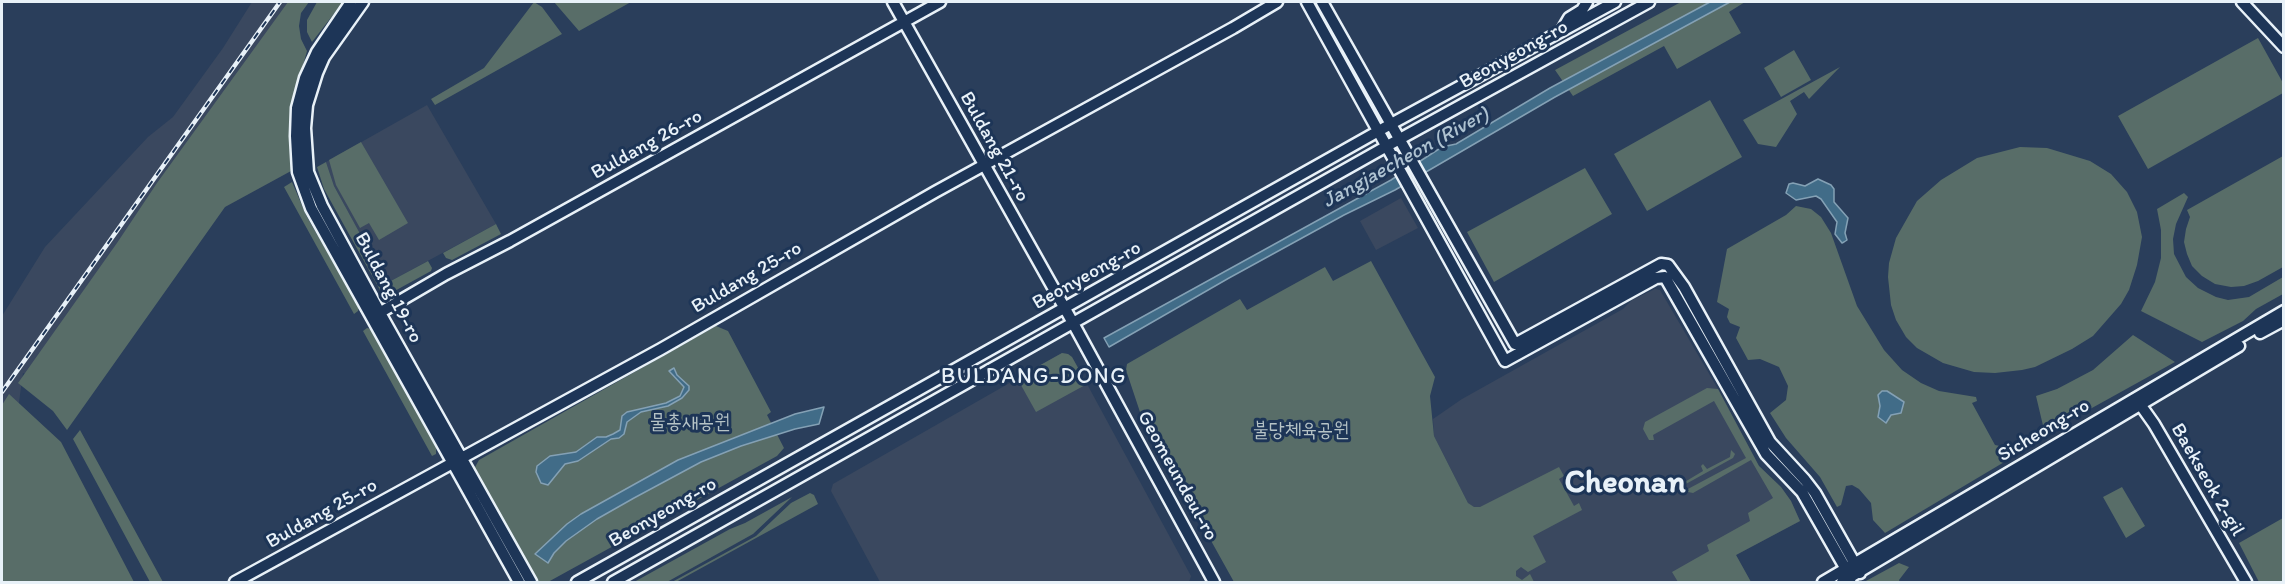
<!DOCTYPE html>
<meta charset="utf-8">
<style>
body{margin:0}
#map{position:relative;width:2285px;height:584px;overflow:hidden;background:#2a3e5b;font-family:Itim,sans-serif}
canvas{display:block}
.frame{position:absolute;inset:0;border:3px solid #e8f1f8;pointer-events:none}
</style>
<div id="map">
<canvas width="2285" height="584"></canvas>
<div class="frame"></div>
</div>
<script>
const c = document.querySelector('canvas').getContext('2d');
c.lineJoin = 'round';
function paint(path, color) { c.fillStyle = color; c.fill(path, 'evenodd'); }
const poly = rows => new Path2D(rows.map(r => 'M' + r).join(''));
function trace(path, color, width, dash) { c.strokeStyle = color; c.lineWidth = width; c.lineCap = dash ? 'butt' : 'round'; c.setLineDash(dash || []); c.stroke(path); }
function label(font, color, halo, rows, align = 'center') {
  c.font = font + ' Itim,"Poor Story",sans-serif'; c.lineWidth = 6; c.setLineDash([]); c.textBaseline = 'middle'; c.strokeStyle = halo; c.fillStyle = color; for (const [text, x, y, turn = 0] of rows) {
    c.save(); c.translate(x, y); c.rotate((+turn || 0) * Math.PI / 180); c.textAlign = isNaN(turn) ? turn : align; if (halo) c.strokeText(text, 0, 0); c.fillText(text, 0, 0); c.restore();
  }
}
const built = poly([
 [252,2,292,2,46,382,23,373,2,526,2,316,45,247,148,137,173,117,223,48],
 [427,105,496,224,387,283,334,186,326,162],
 [1401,198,1418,228,1376,250,1360,221],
 [1655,289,1660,290,1718,389,1759,466,1781,487,1791,501,1800,521,1736,555,1751,582,1499,582,1468,503,1434,436,1433,419,1462,399,1623,309,1632,300],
 [1062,353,1068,354,1072,357,1087,384,1191,576,1189,582,880,582,831,491,833,484]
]);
const green = poly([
 [288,2,309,2,301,13,299,26,301,39,307,51,292,105,290,135,291,171,225,207,67,430,53,411,18,383,117,243,157,183],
 [317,2,343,2,312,42,307,32,307,20],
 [534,2,542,7,562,34,435,105,431,99,484,68],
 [554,2,631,2,579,31],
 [1681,2,1745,2,1729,12,1741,33,1677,69,1664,46,1573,96,1555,70],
 [2258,38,2283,83,2283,93,2148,169,2118,116],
 [1794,50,1811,80,1781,97,1764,68],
 [1840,67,1809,99,1804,92,1790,101,1797,114,1776,147,1758,144,1743,120],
 [1710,100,1742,157,1647,211,1614,154],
 [361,142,408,223,379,240,369,223,360,228,336,185,329,160],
 [2020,147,2047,148,2090,161,2111,174,2127,192,2137,212,2142,237,2137,265,2129,290,2121,304,2093,336,2072,349,2035,367,2022,370,1995,373,1974,372,1943,363,1917,348,1906,337,1896,320,1891,305,1888,277,1889,263,1896,238,1917,201,1941,180,1977,158],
 [2283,156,2283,267,2258,281,2244,286,2231,287,2215,284,2202,276,2192,266,2187,254,2184,242,2186,229,2190,217,2187,210],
 [326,162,334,186,387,283,428,261,432,268,431,271,391,293,381,292,324,189,317,167],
 [1585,168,1612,214,1494,282,1467,232],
 [292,182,307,217,359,307,358,311,354,314,284,187],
 [2184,193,2188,197,2176,224,2173,239,2174,254,2186,277,2198,288,2216,297,2228,300,2249,297,2283,277,2283,294,2256,309,2243,321,2202,342,2141,311,2155,282,2161,258,2161,230,2157,209],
 [1796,206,1811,209,1821,217,1831,233,1857,306,1884,350,1902,370,1921,383,1939,391,1976,397,1977,401,1972,403,1995,445,2005,447,2009,452,2006,461,1885,533,1873,520,1871,503,1859,489,1852,485,1846,486,1841,505,1837,507,1820,477,1786,438,1770,413,1786,400,1788,386,1779,367,1760,359,1748,360,1736,338,1740,327,1730,323,1727,317,1729,309,1717,302,1727,249,1786,215],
 [496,224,501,234,452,260,446,258,443,253],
 [1371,261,1435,377,1430,396,1434,436,1468,503,1474,507,1480,507,1559,467,1564,476,1559,479,1574,506,1579,503,1582,510,1533,536,1546,562,1528,572,1521,567,1516,571,1516,576,1522,580,1530,574,1534,582,1234,582,1141,415,1126,370,1127,364,1240,299,1247,310,1325,267,1333,281],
 [716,326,728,331,771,412,767,415,784,448,777,456,548,582,538,582,474,469,479,460],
 [367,328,371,329,436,444,436,454,432,456,363,331],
 [2133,335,2175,362,2045,434,2036,396,2057,389,2093,370],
 [1062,353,1068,354,1072,357,1087,384,1036,412,1017,378],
 [1707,388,1718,389,1759,466,1781,487,1791,501,1800,521,1736,555,1751,582,1678,582,1672,572,1709,551,1707,545,1750,521,1748,513,1773,498,1751,460,1693,493,1683,491,1673,483,1677,479,1680,479,1683,483,1703,471,1701,466,1703,464,1707,469,1730,457,1731,450,1735,454,1733,458,1684,485,1686,490,1746,458,1714,401,1653,435,1654,440,1649,440,1643,429,1645,422],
 [9,394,61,442,134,582,2,582,2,405],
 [80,430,163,582,150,582,73,439],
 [2122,487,2145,526,2126,538,2103,497],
 [810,493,814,495,818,504,676,582,672,582,756,536,791,503],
 [792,497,753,534,667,582,634,582,730,529,745,523],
 [2283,518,2283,582,2259,582,2239,543],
 [1899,563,1909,567,1899,580,1900,582,1864,582]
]);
const water = poly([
 [1710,2,1730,2,1555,97,1395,190,1344,215,1229,278,1109,347,1104,338,1391,180,1442,147,1456,144,1550,88,1710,2],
 [1818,179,1831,185,1834,189,1834,202,1848,218,1845,233,1847,240,1844,242,1842,243,1835,234,1837,222,1821,199,1816,196,1796,200,1786,193,1789,184,1793,183,1805,186,1818,179],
 [674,368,677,375,689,386,689,390,682,398,668,406,641,412,627,422,624,434,619,438,611,439,578,461,565,464,548,485,541,483,536,472,537,466,550,456,576,452,597,437,606,437,613,434,620,430,622,416,627,412,666,403,680,396,684,387,669,371,674,368],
 [1882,391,1887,391,1904,402,1901,413,1891,415,1886,423,1878,417,1880,406,1878,395,1882,391],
 [824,407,819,424,795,429,741,446,701,462,634,498,597,519,566,541,554,553,548,563,535,554,567,524,581,514,678,460,795,414,824,407]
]);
const secondary = poly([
 [351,2,317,52,305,78,297,108,296,136,298,172,311,208,519,582],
 [363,2,324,57,317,73,307,105,305,128,308,172,322,206,380,313,531,582],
 [893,2,1073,323,1214,582],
 [1307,2,1505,361,1656,278,1665,277,1766,454,1802,492,1851,578],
 [1322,2,1515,344,1661,264,1668,265,1684,287,1770,442,1805,480,1815,493,1860,573],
 [2242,2,2284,47],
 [1562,30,1569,18,1582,10,1587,2],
 [374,316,446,274,510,241,940,2],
 [2260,333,2284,320],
 [2137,400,2154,424,2246,582],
 [235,582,661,349,935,192,1233,28,1277,2],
 [577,582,1391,124,1615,2],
 [613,582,1387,146,1649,2],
 [1823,582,2284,311],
 [1842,582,2239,346]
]);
const rail = poly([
 [2,392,280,2]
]);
const streetNames = [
 ["Beonyeong-ro",1514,55,-29],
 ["Buldang 26-ro",647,145,-29],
 ["Buldang 21-ro",994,147,61],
 ["Beonyeong-ro",1087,276,-29],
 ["Buldang 25-ro",747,278,-30],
 ["Buldang 19-ro",388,288,62],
 ["Sicheong-ro",2044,431,-31],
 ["Geomeundeul-ro",1177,476,61],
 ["Baekseok 2-gil",2207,480,60],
 ["Beonyeong-ro",663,513,-30],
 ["Buldang 25-ro",322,514,-29]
];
const parkNames = [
 ["물총새공원",690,423],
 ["불당체육공원",1301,431]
];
const waterNames = [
 ["Jangjaecheon (River)",1406,158,-29]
];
const quarterNames = [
 ["BULDANG-DONG",1034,377]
];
const townNames = [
 ["Cheonan",1625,484]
];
paint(built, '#3a485f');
paint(green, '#586d68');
paint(water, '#416c88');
trace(water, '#84a1b5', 1.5);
trace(secondary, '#e8f1f8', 15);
trace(secondary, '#1d3557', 10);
trace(rail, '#e8f1f8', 4.5);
trace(rail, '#1d3557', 2, [7]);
label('20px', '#e8f1f8', '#1d3557', streetNames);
label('20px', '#b6c3c6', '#1d3557', parkNames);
label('italic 21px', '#aec2d1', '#1d3557', waterNames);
c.letterSpacing = '1.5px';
label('22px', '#e8f1f8', '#1d3557', quarterNames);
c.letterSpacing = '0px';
label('bold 32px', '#e8f1f8', '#1d3557', townNames);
</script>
